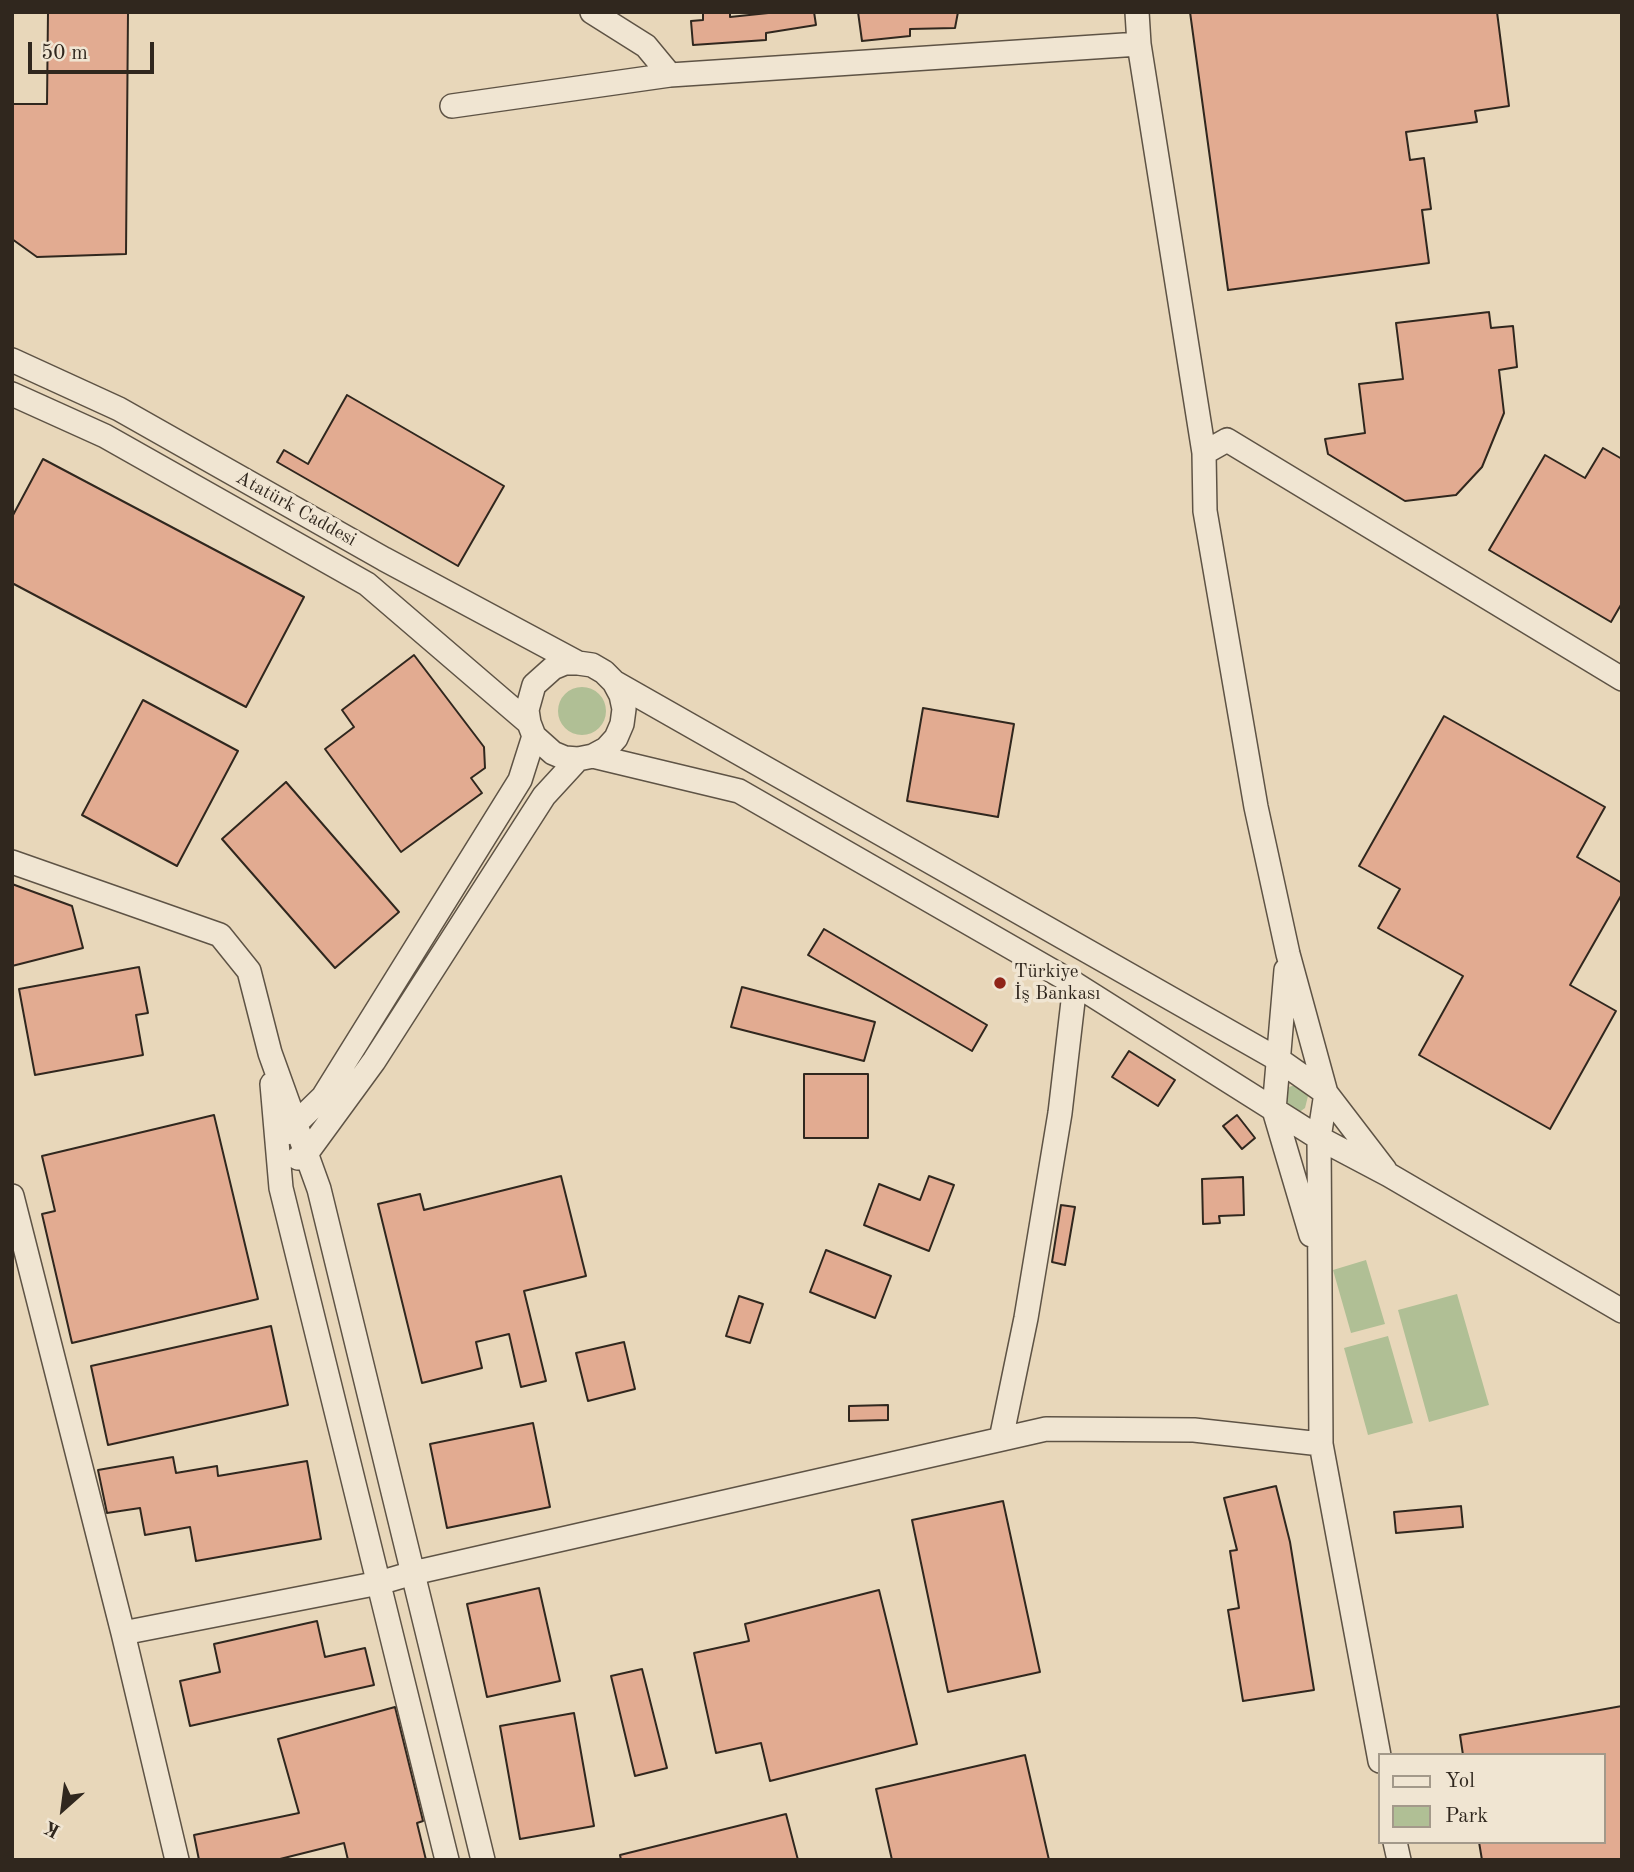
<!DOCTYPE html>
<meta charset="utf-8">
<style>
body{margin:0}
#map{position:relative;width:1634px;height:1872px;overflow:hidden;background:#e8d7ba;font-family:"Old Standard TT",serif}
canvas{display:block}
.frame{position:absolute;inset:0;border:14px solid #30271e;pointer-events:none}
.legend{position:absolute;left:1378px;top:1753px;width:228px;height:91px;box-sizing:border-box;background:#f0e5d2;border:2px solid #a3998a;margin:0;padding:9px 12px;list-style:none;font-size:21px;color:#30271e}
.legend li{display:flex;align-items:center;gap:14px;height:35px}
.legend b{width:35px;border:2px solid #a3998a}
.north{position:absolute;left:28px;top:1774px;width:70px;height:70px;-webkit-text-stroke:5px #f0e5d2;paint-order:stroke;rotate:208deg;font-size:19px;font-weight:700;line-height:28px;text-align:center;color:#30271e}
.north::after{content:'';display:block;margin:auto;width:24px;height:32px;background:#30271e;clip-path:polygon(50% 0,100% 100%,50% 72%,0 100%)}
.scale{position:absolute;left:28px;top:42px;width:126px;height:32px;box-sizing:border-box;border:4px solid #30271e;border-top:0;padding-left:9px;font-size:21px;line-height:24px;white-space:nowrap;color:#30271e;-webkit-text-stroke:5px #f0e5d2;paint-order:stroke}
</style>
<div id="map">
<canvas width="1634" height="1872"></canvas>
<div class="frame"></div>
<ul class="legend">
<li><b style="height:9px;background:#f0e5d2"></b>Yol</li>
<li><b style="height:19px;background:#b0bf95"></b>Park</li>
</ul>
<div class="north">K</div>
<div class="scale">50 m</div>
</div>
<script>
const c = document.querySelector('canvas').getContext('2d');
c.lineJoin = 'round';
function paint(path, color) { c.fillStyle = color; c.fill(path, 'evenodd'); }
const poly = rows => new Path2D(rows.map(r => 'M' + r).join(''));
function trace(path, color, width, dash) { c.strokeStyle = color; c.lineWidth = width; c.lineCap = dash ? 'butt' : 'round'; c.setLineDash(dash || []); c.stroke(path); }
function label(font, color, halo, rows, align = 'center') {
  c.font = font + ' "Old Standard TT",serif'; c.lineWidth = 7; c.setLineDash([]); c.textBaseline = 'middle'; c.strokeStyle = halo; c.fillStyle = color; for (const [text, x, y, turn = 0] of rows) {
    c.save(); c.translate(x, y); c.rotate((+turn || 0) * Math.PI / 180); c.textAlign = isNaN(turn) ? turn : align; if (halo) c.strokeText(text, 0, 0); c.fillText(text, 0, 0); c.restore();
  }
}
const green = poly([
 '558 711a24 24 0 1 1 48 0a24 24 0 1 1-48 0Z',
 [1295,1085,1300,1086,1308,1096,1305,1108,1298,1113,1285,1109,1286,1088],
 [1366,1260,1385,1324,1351,1333,1333,1270],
 [1457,1294,1489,1405,1429,1422,1398,1310],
 [1388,1336,1413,1423,1368,1435,1344,1348]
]);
const building = poly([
 [48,12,128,12,126,254,37,257,12,239,12,104,47,104,48,12],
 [703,12,730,12,730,17,778,12,814,12,816,25,766,33,766,40,693,45,691,21,703,20,703,12],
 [858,12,958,12,955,28,910,29,910,36,862,41,858,12],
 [1190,12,1497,12,1509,106,1475,111,1477,122,1406,132,1410,160,1424,158,1431,209,1422,210,1429,263,1228,290,1190,12],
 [1489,312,1491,328,1513,326,1517,367,1499,370,1504,413,1482,467,1456,495,1405,501,1328,454,1325,439,1365,433,1359,384,1403,379,1396,323,1489,312],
 [347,395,504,486,458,566,277,462,284,450,308,464,347,395],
 [1603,448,1622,459,1622,603,1611,622,1489,550,1545,455,1585,478,1603,448],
 [43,459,304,597,246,707,12,583,12,517,43,459],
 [414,655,484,747,485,768,471,778,482,793,401,852,325,749,354,727,342,710,414,655],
 [143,700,238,751,177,866,82,815,143,700],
 [923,708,1014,724,998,817,907,801,923,708],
 [1444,716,1605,807,1577,857,1622,883,1622,894,1570,985,1616,1011,1550,1129,1419,1055,1463,976,1378,928,1400,889,1359,866,1444,716],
 [286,782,399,912,335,968,222,839,286,782],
 [12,884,72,906,83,948,12,966,12,884],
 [824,929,987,1025,972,1051,808,955,824,929],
 [139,967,148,1013,136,1015,143,1055,35,1075,19,989,139,967],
 [742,987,875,1022,864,1061,731,1027,742,987],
 [1129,1051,1175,1080,1158,1106,1112,1077,1129,1051],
 [804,1074,868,1074,868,1138,804,1138,804,1074],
 [214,1115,258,1299,72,1343,42,1214,55,1211,42,1156,214,1115],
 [1237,1115,1255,1138,1242,1149,1223,1126,1237,1115],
 [561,1176,586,1276,524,1291,546,1381,521,1387,509,1334,476,1342,482,1368,422,1383,378,1204,420,1194,424,1210,561,1176],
 [929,1176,954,1185,929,1251,864,1225,879,1184,920,1200,929,1176],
 [1243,1177,1244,1215,1219,1216,1220,1223,1203,1224,1202,1179,1243,1177],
 [1061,1205,1075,1207,1065,1265,1052,1262,1061,1205],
 [826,1250,891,1276,875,1318,810,1292,826,1250],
 [739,1296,763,1304,750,1343,726,1336,739,1296],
 [271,1326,288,1405,108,1445,91,1366,271,1326],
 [624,1342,635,1389,588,1401,576,1353,624,1342],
 [888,1405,888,1420,849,1421,849,1406,888,1405],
 [533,1423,550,1507,447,1528,430,1444,533,1423],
 [173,1457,176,1473,217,1466,218,1476,307,1461,321,1539,196,1561,190,1527,145,1535,140,1508,107,1513,98,1470,173,1457],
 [1276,1486,1290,1542,1314,1690,1243,1701,1228,1610,1239,1608,1230,1551,1237,1550,1224,1498,1276,1486],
 [1003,1501,1040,1672,948,1692,912,1520,1003,1501],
 [1461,1506,1463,1527,1396,1533,1394,1512,1461,1506],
 [539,1588,560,1681,487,1697,467,1604,539,1588],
 [879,1590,917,1744,770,1781,761,1743,716,1753,694,1653,749,1641,745,1624,879,1590],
 [317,1621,325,1657,365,1648,374,1685,190,1726,180,1681,220,1672,214,1644,317,1621],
 [642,1669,667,1768,635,1776,611,1676,642,1669],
 [1622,1706,1622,1860,1482,1860,1479,1842,1604,1842,1604,1755,1463,1755,1460,1735,1622,1706],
 [395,1707,423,1821,417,1823,426,1860,348,1860,344,1843,276,1860,199,1860,194,1835,299,1813,278,1739,395,1707],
 [574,1713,594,1826,520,1839,500,1726,574,1713],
 [1025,1755,1049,1860,892,1860,876,1789,1025,1755],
 [786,1814,798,1860,621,1860,620,1855,786,1814]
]);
const minor = poly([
 [592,12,646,46,670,75],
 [1137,12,1139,44,1204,453],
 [452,106,670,75,1139,44],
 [12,360,119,409,384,559,578,663],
 [12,394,105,436,367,584,529,723],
 [614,682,1279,1060,1326,1093,1385,1170],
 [593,756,739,791,1075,984,1319,1138,1389,1175,1622,1311],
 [12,862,220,935,249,971,270,1053,319,1189,483,1860],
 [1286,970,1274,1110,1311,1235],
 [272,1084,281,1188,447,1860],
 [286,1133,323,1097,520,780,534,736,529,723,527,710,534,685,553,668,565,663,578,663,592,665,604,672,614,682,621,695,624,709,622,724,616,738,606,749,593,756,578,759,565,758,553,753,534,736],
 [298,1158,306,1154,374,1061,544,796,578,759],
 [12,1196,123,1633,177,1860],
 [1001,1439,1026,1318,1060,1113,1075,984],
 [123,1633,379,1583,413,1573,1046,1429,1194,1430,1321,1444],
 [1380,1761,1321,1444,1319,1138,1326,1093,1288,954,1256,807,1205,511,1204,453,1227,440,1622,679],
 [1395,1842,1399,1860]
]);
const markers = [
 [1000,983,7,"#8f2418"]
];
const streetNames = [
 ["Atatürk Caddesi",296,509,29]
];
const poiNames = [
 ["Türkiye",1014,972],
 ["İş Bankası",1014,994]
];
paint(green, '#b0bf95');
paint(building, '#e2ab91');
trace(building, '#30271e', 2);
trace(minor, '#5e5345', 26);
trace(minor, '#f0e5d2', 23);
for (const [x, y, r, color] of markers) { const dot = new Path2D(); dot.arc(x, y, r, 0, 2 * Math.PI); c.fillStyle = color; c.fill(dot); trace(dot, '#f0e5d2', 2.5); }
label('19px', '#30271e', '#f0e5d2', streetNames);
label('19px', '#30271e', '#f0e5d2', poiNames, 'left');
</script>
